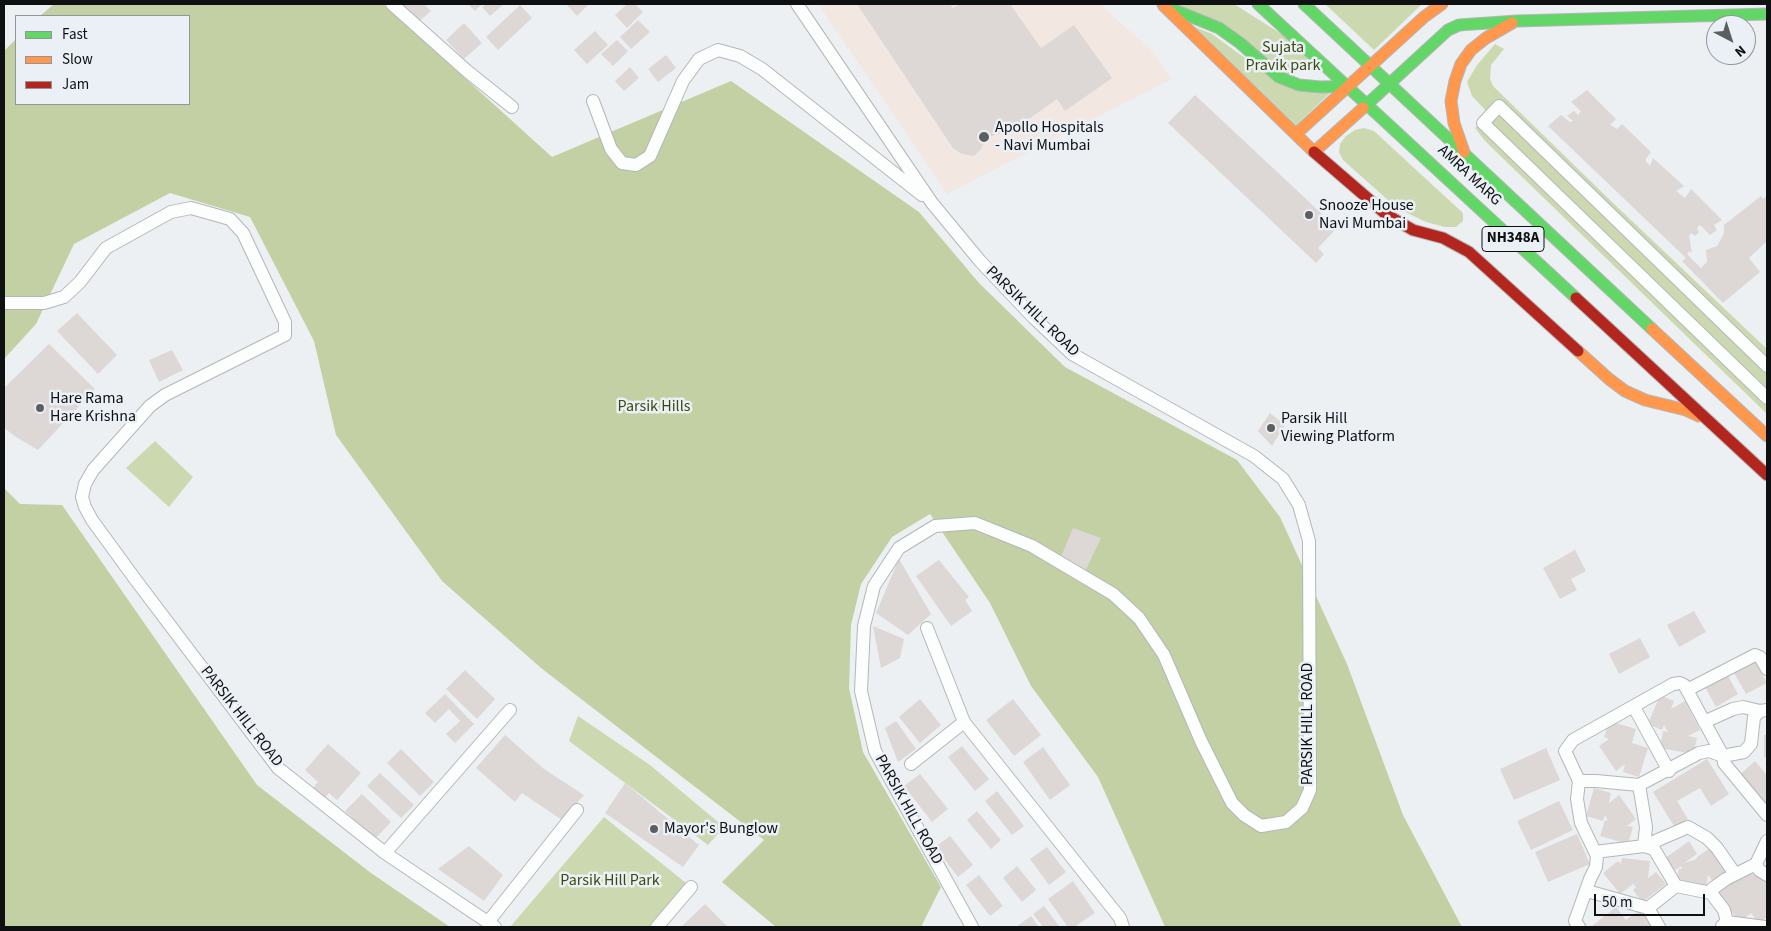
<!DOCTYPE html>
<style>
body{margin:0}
#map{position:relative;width:1771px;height:931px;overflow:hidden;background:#edf0f2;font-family:"Source Sans 3",sans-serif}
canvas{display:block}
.frame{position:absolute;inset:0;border:5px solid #0e1012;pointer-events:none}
.legend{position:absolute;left:15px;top:15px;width:175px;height:90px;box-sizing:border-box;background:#eaf0f5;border:1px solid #92969a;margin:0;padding:6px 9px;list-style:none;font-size:15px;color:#0e1012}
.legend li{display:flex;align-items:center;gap:10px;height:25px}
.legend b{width:25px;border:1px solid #92969a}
.north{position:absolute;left:1706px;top:15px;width:50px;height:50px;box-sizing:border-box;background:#eaf0f5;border:1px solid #92969a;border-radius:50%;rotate:140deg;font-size:14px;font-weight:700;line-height:20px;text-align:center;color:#0e1012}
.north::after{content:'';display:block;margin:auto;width:18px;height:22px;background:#5c5e60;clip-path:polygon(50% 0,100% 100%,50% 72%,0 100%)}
.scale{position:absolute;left:1594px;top:894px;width:111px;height:22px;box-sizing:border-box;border:2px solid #0e1012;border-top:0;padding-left:6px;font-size:15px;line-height:18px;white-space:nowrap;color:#0e1012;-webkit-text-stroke:4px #eaf0f5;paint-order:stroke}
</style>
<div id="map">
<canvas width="1771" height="931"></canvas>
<div class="frame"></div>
<ul class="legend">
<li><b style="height:6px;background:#63d668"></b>Fast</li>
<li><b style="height:6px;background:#ff974d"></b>Slow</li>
<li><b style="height:6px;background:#b3261e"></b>Jam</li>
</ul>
<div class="north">N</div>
<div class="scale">50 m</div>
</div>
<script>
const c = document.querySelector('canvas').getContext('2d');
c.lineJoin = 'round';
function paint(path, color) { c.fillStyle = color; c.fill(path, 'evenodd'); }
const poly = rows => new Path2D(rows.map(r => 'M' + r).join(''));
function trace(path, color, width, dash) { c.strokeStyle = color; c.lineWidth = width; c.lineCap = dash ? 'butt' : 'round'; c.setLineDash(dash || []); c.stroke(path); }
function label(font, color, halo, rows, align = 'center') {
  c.font = font + ' "Source Sans 3",sans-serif'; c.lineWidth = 5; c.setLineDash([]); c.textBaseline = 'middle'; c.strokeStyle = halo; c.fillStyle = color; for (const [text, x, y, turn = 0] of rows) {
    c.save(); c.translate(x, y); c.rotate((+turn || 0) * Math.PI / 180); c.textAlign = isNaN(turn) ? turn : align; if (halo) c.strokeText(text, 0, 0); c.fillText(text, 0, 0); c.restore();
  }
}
const medical = poly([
 [818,4,1100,4,1151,50,1172,79,947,194]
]);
const green = poly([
 [1174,4,1234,4,1313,54,1299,67,1291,82],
 [1325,4,1408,4,1421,5,1374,50],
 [1195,27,1212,34,1245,58,1331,92,1296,125],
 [1495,44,1504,49,1491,65,1490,79,1493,86,1613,203,1767,349,1767,414,1485,141,1475,128,1490,115,1472,96,1467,82,1477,65],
 [1364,128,1374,131,1463,213,1463,221,1456,227,1445,227,1426,222,1403,211,1389,201,1343,160,1339,152,1340,144,1346,136,1355,130],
 [155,441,193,477,169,507,126,468],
 [578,716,650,765,724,827,708,845,569,741],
 [604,817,691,887,657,927,510,927]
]);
const forest = poly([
 [54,4,383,4,552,157,731,81,919,212,979,283,1065,367,1237,460,1280,517,1347,664,1403,815,1462,927,1165,927,1098,777,1031,686,990,603,930,514,892,537,861,584,851,625,849,688,863,752,941,887,921,927,776,927,722,882,764,840,541,668,442,581,336,435,314,341,250,217,170,193,74,244,36,324,4,359,4,51,16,39,16,104,189,104,189,16,40,16],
 [4,488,20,504,62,505,257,785,371,873,450,927,4,927]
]);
const building = poly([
 [398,4,424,4,431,11,416,24],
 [468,4,482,4,475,11],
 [486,4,504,4,490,16,482,7],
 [566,4,589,4,577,16],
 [627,4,635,4,643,12,627,28,615,15],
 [857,4,950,4,953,8,960,4,1010,4,1041,48,1074,25,1112,78,1065,111,1057,99,1015,129,986,138,981,149,974,156,962,154,953,148],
 [520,5,532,18,498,50,486,37],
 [638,20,650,32,631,49,620,37],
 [464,23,482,43,464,59,446,40],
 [595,31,608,45,587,64,574,50],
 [617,40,628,51,613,66,601,54],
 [666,55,676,68,658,82,648,69],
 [630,67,639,78,624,91,615,81],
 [1587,90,1616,119,1610,125,1617,129,1622,124,1651,152,1645,160,1650,166,1653,158,1684,186,1676,191,1685,198,1691,189,1722,220,1714,225,1717,230,1710,235,1700,225,1697,228,1699,232,1695,236,1691,233,1689,236,1692,253,1690,251,1687,254,1701,268,1707,262,1706,250,1717,246,1720,241,1724,233,1724,225,1761,196,1763,199,1767,196,1767,241,1749,258,1760,272,1723,303,1682,261,1686,258,1548,126,1561,115,1570,122,1573,121,1567,116,1574,111,1578,115,1581,111,1571,102],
 [1195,95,1337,228,1318,248,1324,254,1316,263,1168,123],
 [77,313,117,355,98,374,57,331],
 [49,344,95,389,38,450,16,437,4,428,4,388],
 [172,350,183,370,159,382,149,360],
 [1270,413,1285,425,1272,446,1258,431],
 [1073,528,1101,538,1083,576,1059,562],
 [1575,550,1586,571,1571,579,1577,590,1560,599,1543,568],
 [899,559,931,614,908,635,876,613],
 [939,560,969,597,965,600,972,611,951,626,916,576],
 [1694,611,1706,632,1679,647,1667,625],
 [873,626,904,639,900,658,881,668],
 [1640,638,1650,657,1619,674,1609,654],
 [1754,659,1767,683,1746,694,1733,671],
 [465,670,495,699,477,719,446,689],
 [1726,672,1738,694,1716,707,1704,685],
 [445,694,474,724,455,743,446,734,460,721,449,709,435,723,425,713],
 [1660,695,1674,701,1671,709,1685,701,1700,730,1688,736,1697,738,1693,754,1660,748,1663,731,1668,732,1664,725,1662,730,1648,724],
 [920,699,941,725,920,743,899,717],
 [1013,699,1041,735,1014,756,986,720],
 [896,721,916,749,898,762,885,728],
 [1609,721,1636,729,1632,743,1648,748,1639,777,1623,772,1625,764,1616,771,1599,746,1609,739,1604,737],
 [505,735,544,769,584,795,562,820,522,793,515,802,476,768],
 [1764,735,1767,735,1767,757,1764,757],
 [328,744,361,773,337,800,329,793,324,799,312,789,318,782,305,770],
 [962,746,989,779,975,791,948,757],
 [1043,747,1070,785,1050,800,1023,762],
 [1546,748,1560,780,1514,800,1500,769],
 [401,749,434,782,420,796,387,763],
 [1707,759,1729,794,1711,806,1700,788,1677,801,1688,819,1675,828,1653,792],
 [1755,761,1767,775,1767,811,1737,777],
 [380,773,414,805,401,818,367,786],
 [920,774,948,809,932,822,904,786],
 [625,783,699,845,683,867,605,813],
 [1594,788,1611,793,1609,803,1619,795,1636,819,1627,826,1633,827,1628,844,1600,836,1605,820,1608,821,1605,815,1603,821,1586,816],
 [997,791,1024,826,1012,835,985,801],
 [362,794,391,822,375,839,345,811],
 [1559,801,1573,830,1531,850,1517,821],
 [977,811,1001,840,991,849,967,820],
 [1577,834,1590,864,1548,882,1535,852],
 [950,836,973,865,958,877,935,847],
 [1689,841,1697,854,1684,863,1697,859,1696,858,1710,848,1727,872,1713,882,1708,875,1706,887,1676,881,1679,868,1682,869,1681,866,1672,872,1664,859],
 [469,846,503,875,484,901,438,869],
 [1047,847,1066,872,1049,885,1030,859],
 [1622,858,1650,861,1648,878,1656,872,1666,884,1642,902,1633,890,1636,887,1633,884,1620,894,1603,873,1618,861,1621,864],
 [1017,866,1036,890,1022,902,1003,878],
 [1743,872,1766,878,1767,880,1767,917,1759,924,1751,913,1740,922,1717,894],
 [979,875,1003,906,990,916,966,885],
 [1073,881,1095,913,1074,927,1068,927,1048,899],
 [705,904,728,927,681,927],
 [1044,906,1060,927,1043,927,1033,914],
 [1616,907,1626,920,1640,910,1652,927,1593,927,1592,926],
 [1031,916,1039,927,1016,927]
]);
const street = poly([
 [392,4,467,71,512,107],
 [797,4,932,203,980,261,1034,318,1072,354,1254,456,1283,479,1299,505,1309,541,1310,790,1302,808,1286,822,1261,826,1244,815,1232,803,1201,741,1164,655,1139,618,1113,594,1032,546,975,523,935,526,899,548,874,586,864,626,861,691,875,751,972,927],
 [593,101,611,149,622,163,636,165,650,156,683,81,699,59,718,50,740,56,762,69,922,195],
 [4,303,44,303,64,297,80,282,106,248,171,212,191,208,230,219,243,233,285,322,285,335,165,395,150,406,93,470,85,484,82,497,85,507,92,520,135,579,278,768,385,853,495,927],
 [1767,366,1499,106,1483,123,1767,398],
 [927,628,964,722],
 [1687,690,1755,655,1760,657,1767,669],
 [1634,707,1669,771],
 [1704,722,1733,709,1743,707,1760,711],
 [911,764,964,722,1120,918,1123,927],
 [1579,781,1565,751,1573,740,1673,684,1680,683,1684,685,1687,690,1723,756,1724,763,1767,815],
 [1639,785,1646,827,1644,846],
 [1767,841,1756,864,1759,870,1767,875],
 [1644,846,1688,827,1707,838,1717,848,1735,874],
 [1595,852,1644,846,1654,849,1676,886],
 [385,853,510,710],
 [1587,891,1648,908,1659,927],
 [1711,893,1712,889,1726,879,1756,864],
 [1648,908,1676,886,1711,893,1724,910,1727,922],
 [488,922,577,810],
 [1722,926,1727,922,1765,927],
 [657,927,691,887],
 [1579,927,1575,921,1590,879,1596,867,1597,856,1581,823,1577,799,1579,781,1596,781,1639,785,1699,753,1709,751,1723,756,1744,752,1751,744,1754,717,1760,711,1767,710]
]);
const fast = poly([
 [1258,4,1576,298],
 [1304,4,1652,329],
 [1172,9,1219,28,1240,43,1279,77,1299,85,1321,87,1348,86],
 [1363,108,1448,30,1459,25,1517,21,1767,14]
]);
const slow = poly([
 [1163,5,1314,152,1363,108],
 [1296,134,1424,17,1442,4],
 [1464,152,1454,123,1451,101,1455,81,1461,64,1471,50,1486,38,1512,23],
 [1652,329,1767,436],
 [1578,351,1609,379,1625,391,1645,400,1686,410,1699,416]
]);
const jam = poly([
 [1314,152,1387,215,1413,230,1443,238,1469,252,1578,351],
 [1576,298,1767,475]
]);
const markers = [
 [984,137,6,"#5c5e60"],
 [1309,215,5,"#5c5e60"],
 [40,408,5,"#5c5e60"],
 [1271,428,5,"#5c5e60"],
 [654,829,5,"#5c5e60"]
];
const shields = [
 [1513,239,62]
];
const shieldNames = [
 ["NH348A",1513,239]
];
const parkNames = [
 ["Sujata",1283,48],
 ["Pravik park",1283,66],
 ["Parsik Hills",654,407],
 ["Parsik Hill Park",610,881]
];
const poiNames = [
 ["Apollo Hospitals",995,128],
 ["- Navi Mumbai",995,146],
 ["Snooze House",1319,206],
 ["Navi Mumbai",1319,224],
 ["Hare Rama",50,399],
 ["Hare Krishna",50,417],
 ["Parsik Hill",1281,419],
 ["Viewing Platform",1281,437],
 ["Mayor's Bunglow",664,829]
];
const streetNames = [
 ["AMRA MARG",1469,176,43],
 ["PARSIK HILL ROAD",1032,312,44],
 ["PARSIK HILL ROAD",241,717,52],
 ["PARSIK HILL ROAD",1308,724,-90],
 ["PARSIK HILL ROAD",908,810,61]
];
paint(medical, '#f2e8e1');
paint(green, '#ccd9b0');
paint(forest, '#c2d0a4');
paint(building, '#ddd7d6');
trace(street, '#b4b6b8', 14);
trace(fast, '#b4b6b8', 13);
trace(slow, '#b4b6b8', 13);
trace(jam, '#b4b6b8', 13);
trace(street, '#fcfdfd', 12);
trace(fast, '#63d668', 11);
trace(slow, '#ff974d', 11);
trace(jam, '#b3261e', 11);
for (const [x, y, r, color] of markers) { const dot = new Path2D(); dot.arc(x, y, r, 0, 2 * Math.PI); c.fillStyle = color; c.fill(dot); trace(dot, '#eaf0f5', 2); }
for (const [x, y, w] of shields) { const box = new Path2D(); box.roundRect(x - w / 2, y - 12.5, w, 25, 4); c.fillStyle = '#eaf0f5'; c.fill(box); trace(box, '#0e1012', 1); }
label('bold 15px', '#0e1012', null, shieldNames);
label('16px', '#3b490c', '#eaf0f5', parkNames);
label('16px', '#0e1012', '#eaf0f5', poiNames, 'left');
label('16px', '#0e1012', '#eaf0f5', streetNames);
</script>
